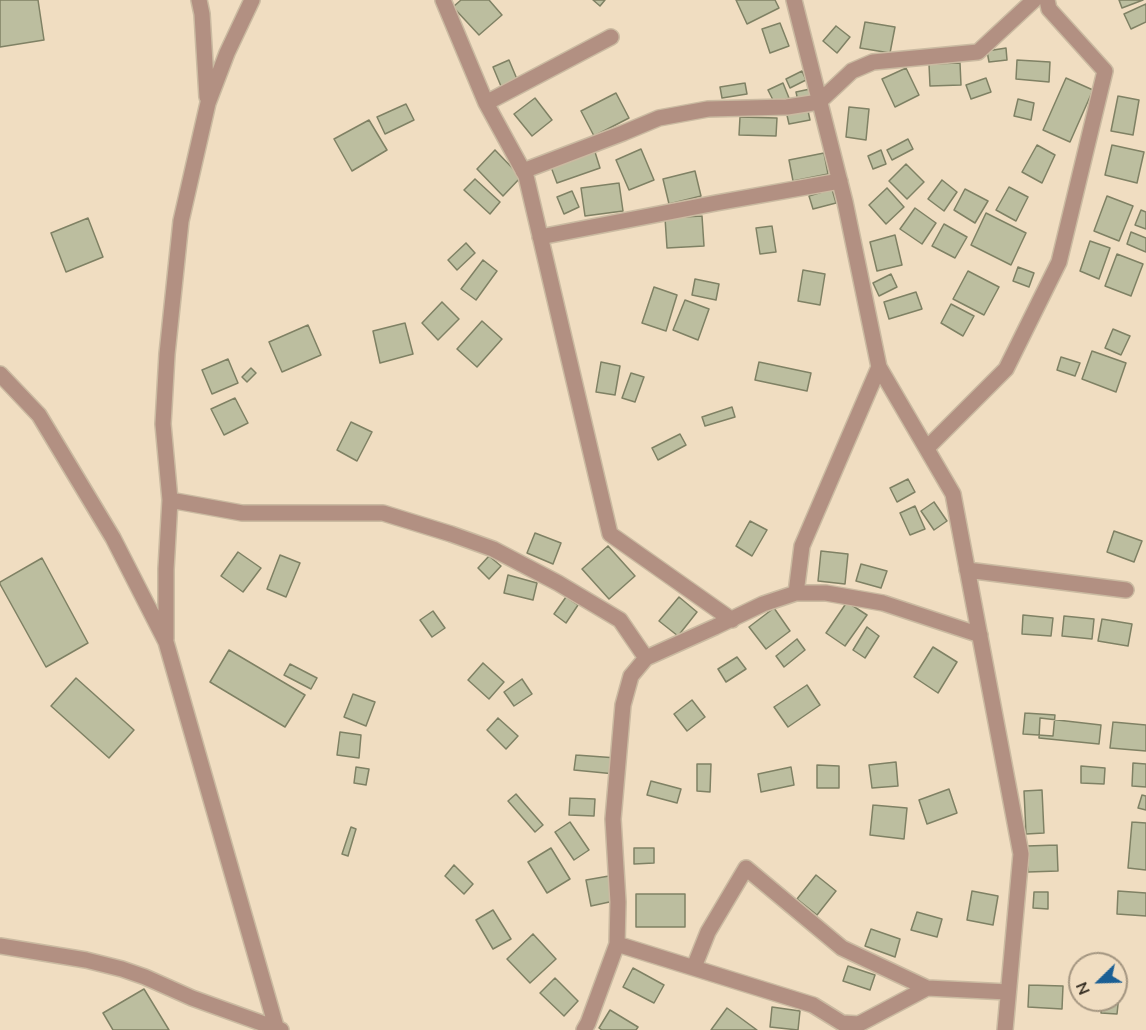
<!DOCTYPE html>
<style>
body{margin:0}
#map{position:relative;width:1146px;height:1030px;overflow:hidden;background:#f0ddc1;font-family:"Nunito Sans",sans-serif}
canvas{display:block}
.north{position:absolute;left:1068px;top:952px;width:60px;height:60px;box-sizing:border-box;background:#f0ddc1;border:2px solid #a49681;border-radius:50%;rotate:247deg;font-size:16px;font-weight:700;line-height:24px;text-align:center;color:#332c21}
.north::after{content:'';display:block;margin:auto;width:21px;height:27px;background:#1b5f94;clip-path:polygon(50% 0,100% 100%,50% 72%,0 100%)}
</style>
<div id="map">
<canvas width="1146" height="1030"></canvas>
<div class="north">N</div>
</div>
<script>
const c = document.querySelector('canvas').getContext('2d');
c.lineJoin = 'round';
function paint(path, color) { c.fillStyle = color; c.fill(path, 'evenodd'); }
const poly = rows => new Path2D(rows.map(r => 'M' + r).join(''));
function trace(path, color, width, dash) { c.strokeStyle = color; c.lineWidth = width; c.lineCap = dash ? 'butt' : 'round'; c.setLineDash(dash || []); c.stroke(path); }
const building = poly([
 [0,0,38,0,44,40,0,47,0,0],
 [461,0,489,0,502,15,479,35,453,7,461,0],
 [593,0,605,0,600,6,593,0],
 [736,0,775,0,779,8,747,24,736,0],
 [1119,0,1143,0,1122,8,1119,0],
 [1146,4,1146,22,1131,29,1124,14,1146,4],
 [865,22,895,27,890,53,860,48,865,22],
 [780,23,789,46,770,53,762,29,780,23],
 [836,26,850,37,837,53,823,41,836,26],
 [1006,48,1007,60,989,62,987,51,1006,48],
 [509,60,519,84,503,91,493,67,509,60],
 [1017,60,1050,62,1049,82,1016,79,1017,60],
 [960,63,961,85,930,86,929,64,960,63],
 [906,68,919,95,895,107,882,79,906,68],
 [802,71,806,80,790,88,786,79,802,71],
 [986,78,991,92,971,99,966,85,986,78],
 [1066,78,1093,90,1070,142,1043,130,1066,78],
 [745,83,747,94,722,98,720,87,745,83],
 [783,83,789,98,775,104,768,90,783,83],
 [810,89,812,98,798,101,796,92,810,89],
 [616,93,629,118,594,136,581,111,616,93],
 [1118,96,1139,100,1133,135,1111,131,1118,96],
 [535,98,552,120,532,136,514,114,535,98],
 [1018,99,1034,103,1031,120,1014,116,1018,99],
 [406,104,414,120,385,134,377,117,406,104],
 [807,106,810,120,789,124,786,111,807,106],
 [849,107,869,109,866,140,846,137,849,107],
 [740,117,777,118,776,136,739,135,740,117],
 [369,120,387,150,352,171,334,139,369,120],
 [908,139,913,149,892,160,887,150,908,139],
 [1037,145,1055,155,1042,183,1022,172,1037,145],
 [1112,145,1144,152,1137,183,1105,175,1112,145],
 [641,149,654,180,629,190,616,160,641,149],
 [495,150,521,177,503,196,477,169,495,150],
 [881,150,886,164,873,169,868,156,881,150],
 [595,152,600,168,557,183,551,167,595,152],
 [824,153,828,174,793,181,789,160,824,153],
 [906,164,924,182,907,199,889,181,906,164],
 [695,171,701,196,669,204,663,179,695,171],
 [475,179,500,202,490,214,464,190,475,179],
 [942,180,957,192,944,211,928,199,942,180],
 [619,183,623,211,585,216,581,188,619,183],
 [1009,187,1028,197,1016,221,996,210,1009,187],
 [887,188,904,207,886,224,869,205,887,188],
 [832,189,836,203,813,209,809,196,832,189],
 [965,189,988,201,975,223,954,210,965,189],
 [572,191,579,207,564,214,557,197,572,191],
 [1107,196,1133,206,1119,241,1094,231,1107,196],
 [915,208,936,223,922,244,900,229,915,208],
 [1141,210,1146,212,1146,229,1135,225,1141,210],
 [986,213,1026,233,1011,265,971,245,986,213],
 [702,216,704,246,667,248,665,218,702,216],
 [88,218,103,257,66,272,51,233,88,218],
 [944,224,967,237,955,258,932,246,944,224],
 [772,226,776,252,760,254,756,228,772,226],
 [1131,232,1146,238,1146,252,1127,244,1131,232],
 [895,235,902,265,877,271,870,242,895,235],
 [1090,241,1110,248,1099,279,1080,271,1090,241],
 [466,243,475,253,457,270,448,260,466,243],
 [1117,254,1143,264,1131,296,1105,286,1117,254],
 [483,260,497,271,476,300,461,289,483,260],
 [1018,267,1034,273,1029,287,1013,281,1018,267],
 [803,270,825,274,820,305,798,301,803,270],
 [968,271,999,287,984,315,953,299,968,271],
 [891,274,897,287,879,296,873,283,891,274],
 [695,279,719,284,716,300,692,295,695,279],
 [654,287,677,295,666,331,642,323,654,287],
 [916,292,922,309,889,319,884,302,916,292],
 [685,300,709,309,698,340,673,330,685,300],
 [442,302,459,319,438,340,422,323,442,302],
 [951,304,974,316,963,336,941,323,951,304],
 [482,321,502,339,477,367,457,349,482,321],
 [405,323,413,354,380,363,373,331,405,323],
 [308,325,321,355,282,372,269,342,308,325],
 [1113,329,1130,336,1121,355,1105,348,1113,329],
 [1092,351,1126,363,1116,392,1082,379,1092,351],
 [1061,357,1080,363,1075,376,1057,370,1061,357],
 [228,359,238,383,212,394,202,370,228,359],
 [601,362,620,366,615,395,596,392,601,362],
 [759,362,811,373,807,391,755,380,759,362],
 [251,368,256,373,247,382,242,377,251,368],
 [631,373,644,377,635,402,622,398,631,373],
 [235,398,248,423,224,435,211,409,235,398],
 [732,407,735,417,705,426,702,417,732,407],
 [351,422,372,432,357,461,337,450,351,422],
 [680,434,686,445,658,460,652,448,680,434],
 [908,479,915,492,897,502,890,488,908,479],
 [934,502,947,521,934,530,921,511,934,502],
 [915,506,925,529,910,535,900,513,915,506],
 [750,521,767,530,752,556,736,546,750,521],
 [1114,531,1142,541,1134,562,1107,552,1114,531],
 [535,533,561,543,553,564,527,553,535,533],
 [608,546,635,576,609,599,582,569,608,546],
 [821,551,848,554,845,584,818,581,821,551],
 [238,552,261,568,243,592,221,576,238,552],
 [280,555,300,563,286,597,267,589,280,555],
 [489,556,501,566,489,579,478,568,489,556],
 [42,558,88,643,46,667,0,584,0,582,42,558],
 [861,564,887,571,881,588,856,581,861,564],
 [508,575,537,583,533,600,504,593,508,575],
 [566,597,578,605,566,623,554,614,566,597],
 [679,597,697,612,678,636,659,621,679,597],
 [847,602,867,615,845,646,826,633,847,602],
 [774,608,790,631,766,649,749,627,774,608],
 [433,611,445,628,432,637,420,620,433,611],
 [1023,615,1053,618,1051,636,1022,634,1023,615],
 [1064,616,1094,619,1092,639,1062,636,1064,616],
 [1102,619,1132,624,1128,646,1098,641,1102,619],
 [867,627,879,636,865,658,853,650,867,627],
 [797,639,805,650,784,667,776,656,797,639],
 [933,647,957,662,938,693,914,677,933,647],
 [229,650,305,695,285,727,210,682,229,650],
 [737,657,746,669,726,682,718,669,737,657],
 [483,663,504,682,489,699,468,680,483,663],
 [290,664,317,678,311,689,284,675,290,664],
 [76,678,134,730,109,758,51,706,76,678],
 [522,679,532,694,514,706,504,692,522,679],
 [807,685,820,705,788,727,774,707,807,685],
 [353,694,375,702,366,726,344,717,353,694],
 [692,700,705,717,687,731,674,714,692,700],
 [1025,713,1055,715,1053,736,1023,734,1025,713],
 [498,718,518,736,506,749,487,730,498,718],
 [1040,718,1101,725,1099,744,1039,738,1040,718],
 [1113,722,1146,725,1146,751,1110,748,1113,722],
 [340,732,361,735,359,758,337,755,340,732],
 [576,755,617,758,615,774,574,770,576,755],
 [896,762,898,786,872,788,869,765,896,762],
 [1133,763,1146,764,1146,787,1132,786,1133,763],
 [697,764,711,764,710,792,697,791,697,764],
 [817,765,839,766,839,788,817,788,817,765],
 [1081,766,1105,768,1104,784,1081,783,1081,766],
 [356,767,369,769,366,785,354,783,356,767],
 [791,767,794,785,761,792,758,774,791,767],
 [651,781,681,789,677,803,647,795,651,781],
 [949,789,957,813,927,824,919,800,949,789],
 [1042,790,1044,833,1026,834,1024,791,1042,790],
 [516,794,543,825,535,832,508,801,516,794],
 [1142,795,1146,796,1146,810,1138,808,1142,795],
 [570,798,595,799,594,816,569,815,570,798],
 [873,805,907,808,904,839,870,835,873,805],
 [570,822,589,850,574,860,555,832,570,822],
 [1132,822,1146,823,1146,870,1128,868,1132,822],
 [351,827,356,829,348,856,342,854,351,827],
 [1057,845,1058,871,1028,872,1027,846,1057,845],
 [551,848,570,879,547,893,528,862,551,848],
 [634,848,654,848,654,863,634,864,634,848],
 [454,865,473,884,464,894,445,876,454,865],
 [816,875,836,891,817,915,797,899,816,875],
 [609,876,614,901,591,906,586,880,609,876],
 [972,891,998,896,993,925,967,920,972,891],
 [1118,891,1146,893,1146,916,1117,914,1118,891],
 [1034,892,1048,892,1048,909,1033,908,1034,892],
 [636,894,685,894,685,927,636,927,636,894],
 [493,910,511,939,493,949,476,920,493,910],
 [917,912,942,919,937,937,911,930,917,912],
 [871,929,900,939,895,957,865,946,871,929],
 [533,934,556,959,530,983,507,959,533,934],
 [848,966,875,975,870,990,843,981,848,966],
 [633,968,664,985,654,1003,623,987,633,968],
 [555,978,578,1001,564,1016,540,993,555,978],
 [1029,985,1063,986,1062,1009,1028,1007,1029,985],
 [144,989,169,1030,113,1030,103,1013,144,989],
 [1116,995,1119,995,1117,1014,1101,1013,1102,1000,1116,1000,1116,995],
 [772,1007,800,1011,798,1030,770,1027,772,1007],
 [727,1008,757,1030,711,1030,727,1008],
 [610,1010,638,1027,636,1030,602,1030,599,1028,610,1010]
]);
const minor = poly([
 [199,0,202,14,207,97],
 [443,0,486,103,526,176,610,534,732,620],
 [794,0,845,202,879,367,953,494,1021,854,1005,1030],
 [486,103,611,37],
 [523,171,623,133,659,118,708,109,787,107,819,102,852,71,873,62,978,52,1034,0],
 [540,237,716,203,840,181],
 [0,374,39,415,113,538,166,642,277,1030],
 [927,448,1006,369,1059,262,1105,71,1049,9,1047,0],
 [170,500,242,513,383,513,451,534,493,549,558,583,620,620,646,658],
 [967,570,1126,590],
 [796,593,802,546,879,367],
 [166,639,166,569,170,500,163,424,167,354,181,221,208,103,227,53,252,0],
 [617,944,813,1005,842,1023,859,1024,927,988,1008,992],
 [0,946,86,960,122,969,145,977,192,998,281,1030],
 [694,967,708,932,746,868,842,948,927,988],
 [584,1030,588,1023,617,944,618,902,613,819,623,705,631,676,646,658,715,627,763,604,796,593,826,593,883,603,980,635]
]);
paint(building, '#bcbe9f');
trace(building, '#7f8164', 1.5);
trace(minor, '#cabaa1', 18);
trace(minor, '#b29082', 15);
</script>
